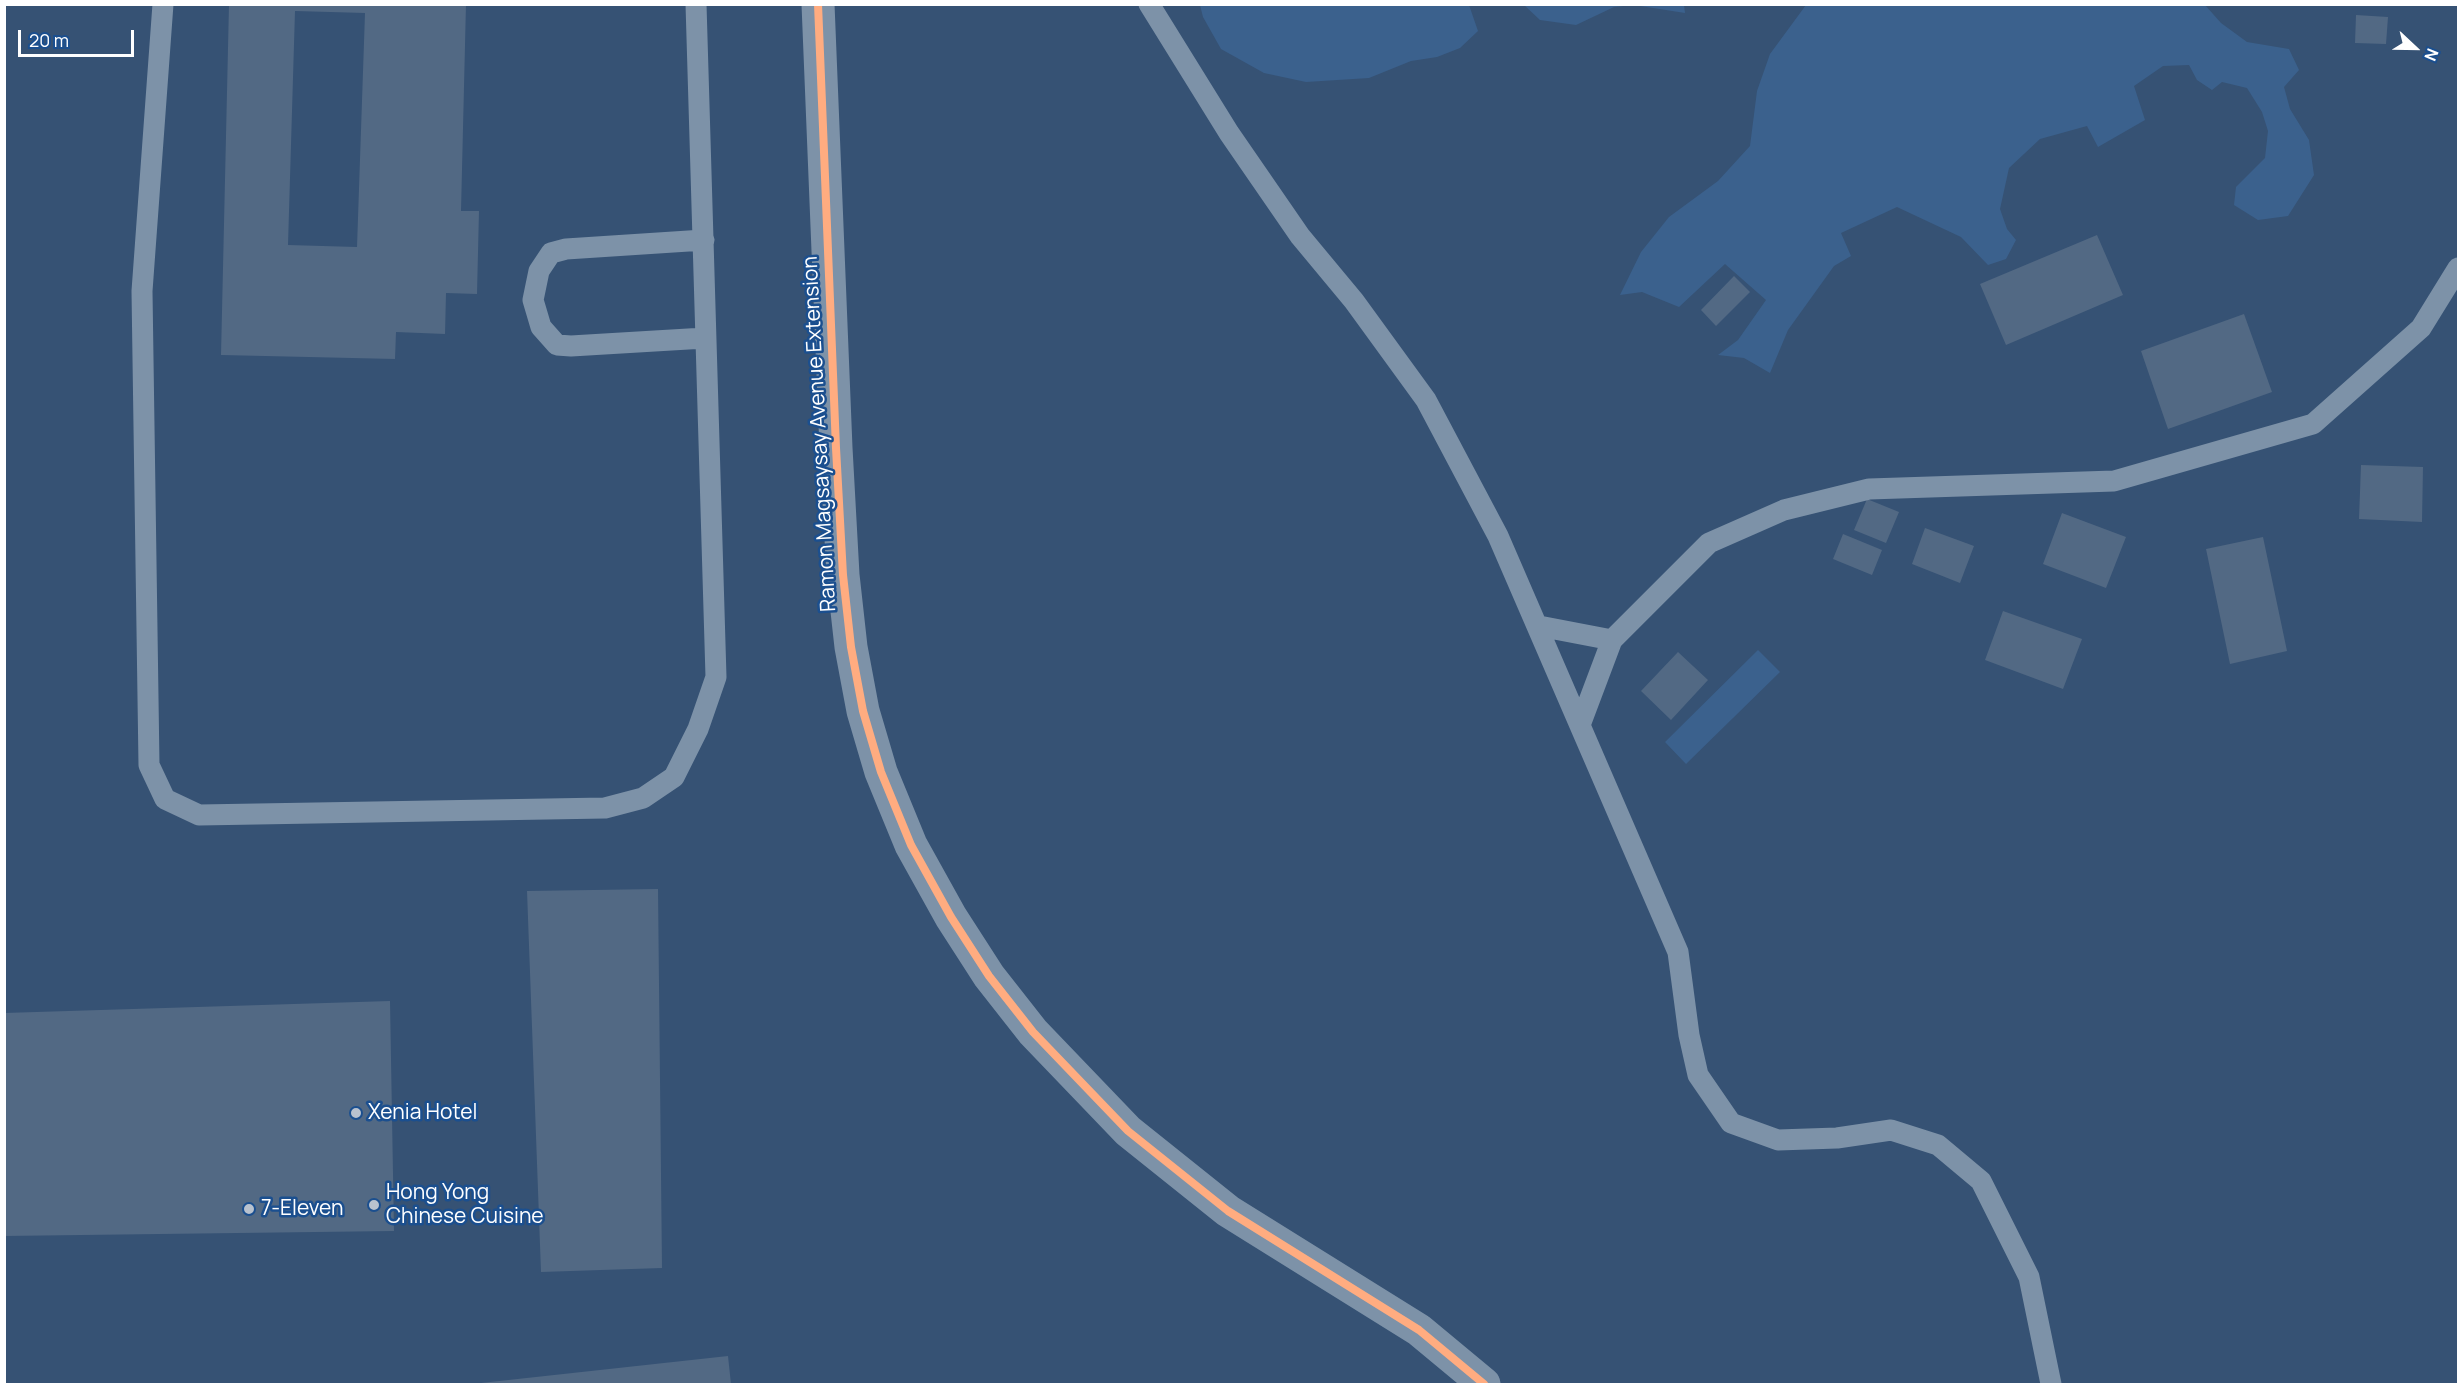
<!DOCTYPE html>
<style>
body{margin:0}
#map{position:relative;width:2463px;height:1389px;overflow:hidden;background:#365274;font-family:Manrope,sans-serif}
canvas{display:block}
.frame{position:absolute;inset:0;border:6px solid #fff;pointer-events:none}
.north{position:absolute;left:2385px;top:18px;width:60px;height:60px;-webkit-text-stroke:4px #1b4f8f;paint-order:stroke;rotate:112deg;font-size:16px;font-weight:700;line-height:24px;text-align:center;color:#fff}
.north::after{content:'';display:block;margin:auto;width:21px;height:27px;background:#fff;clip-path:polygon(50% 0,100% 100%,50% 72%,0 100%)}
.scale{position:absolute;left:18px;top:30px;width:116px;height:27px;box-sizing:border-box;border:3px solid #fff;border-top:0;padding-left:8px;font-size:18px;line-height:21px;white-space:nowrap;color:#fff;-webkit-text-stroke:4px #1b4f8f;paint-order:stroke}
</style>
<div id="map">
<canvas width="2463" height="1389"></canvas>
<div class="frame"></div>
<div class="north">N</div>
<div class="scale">20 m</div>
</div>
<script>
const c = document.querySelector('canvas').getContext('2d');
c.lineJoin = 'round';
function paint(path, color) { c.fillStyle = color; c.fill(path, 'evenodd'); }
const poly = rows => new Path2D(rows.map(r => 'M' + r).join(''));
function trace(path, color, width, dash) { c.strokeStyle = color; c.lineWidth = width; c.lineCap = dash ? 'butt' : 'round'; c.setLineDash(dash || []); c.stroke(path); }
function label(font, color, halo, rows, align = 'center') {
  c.font = font + ' Manrope,sans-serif'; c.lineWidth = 5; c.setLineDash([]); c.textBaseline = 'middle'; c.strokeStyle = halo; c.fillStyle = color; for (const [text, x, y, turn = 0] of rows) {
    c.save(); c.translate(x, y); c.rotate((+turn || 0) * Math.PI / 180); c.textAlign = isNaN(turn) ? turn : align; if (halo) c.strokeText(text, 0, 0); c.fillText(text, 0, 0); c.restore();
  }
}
const water = poly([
 [1200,5,1469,5,1478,31,1460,48,1437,57,1411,61,1369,78,1306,82,1264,73,1221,49,1203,17],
 [1524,5,1684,5,1685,13,1634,5,1614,7,1576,25,1540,20],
 [1806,5,2205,5,2221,23,2247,42,2289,49,2299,70,2284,87,2290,109,2309,140,2314,175,2288,216,2258,220,2234,205,2236,187,2265,158,2268,131,2262,112,2247,88,2222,82,2212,90,2197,80,2189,65,2163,66,2134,86,2145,120,2098,147,2087,126,2040,139,2009,168,2000,209,2007,229,2016,240,2006,259,1988,265,1961,237,1897,207,1841,233,1851,256,1834,266,1788,330,1770,373,1744,358,1718,355,1738,340,1766,300,1725,264,1679,307,1642,292,1620,295,1641,252,1669,217,1718,181,1750,146,1757,91,1770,54],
 [1758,650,1780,672,1686,764,1665,742]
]);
const building = poly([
 [229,4,466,4,461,211,479,211,477,294,446,293,445,334,396,332,395,359,221,355],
 [295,11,365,13,357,247,288,245],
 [2356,15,2388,17,2386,44,2355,43],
 [2097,235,2123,295,2006,345,1980,284],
 [1734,276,1750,292,1716,326,1701,310],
 [2244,314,2272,392,2168,429,2141,351],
 [2361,465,2423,467,2422,522,2359,519],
 [1867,499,1899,512,1886,543,1854,530],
 [2062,513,2126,537,2106,588,2043,564],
 [1925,528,1974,546,1960,583,1912,564],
 [1843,534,1882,550,1872,575,1833,559],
 [2263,537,2287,651,2230,664,2206,549],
 [2003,611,2082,639,2063,689,1985,660],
 [1678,652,1708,680,1671,720,1641,691],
 [658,889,662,1268,541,1272,527,891],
 [390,1001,394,1231,4,1236,4,1013],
 [728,1356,731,1384,481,1384,481,1383]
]);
const lane = poly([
 [163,4,142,291,149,765,165,799,199,815,605,808,643,798,674,777,698,729,716,677,696,4],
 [1149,4,1229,133,1300,236,1354,301,1426,400,1498,536,1678,952,1689,1035,1698,1075,1731,1123,1778,1140,1837,1138,1891,1130,1938,1145,1981,1181,2029,1277,2051,1384],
 [704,240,566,249,551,253,539,271,533,300,541,327,557,345,571,346,705,338],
 [1539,626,1612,640],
 [1580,725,1612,640,1709,543,1784,510,1869,489,2114,481,2313,424,2421,328,2458,268]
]);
const street = poly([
 [818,4,836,448,843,575,851,647,863,711,881,772,911,845,951,917,989,976,1033,1032,1128,1131,1228,1211,1419,1330,1484,1384]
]);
const cycleway = poly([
 [818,4,836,448,843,575,851,647,863,711,881,772,911,845,951,917,989,976,1033,1032,1128,1131,1228,1211,1419,1330,1484,1384]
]);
const markers = [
 [356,1113,6,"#b9c2ce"],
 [374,1205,6,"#b9c2ce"],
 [249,1209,6,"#b9c2ce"]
];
const streetNames = [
 ["Ramon Magsaysay Avenue Extension",820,434,-93]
];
const poiNames = [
 ["Xenia Hotel",368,1113],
 ["Hong Yong",386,1193],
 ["Chinese Cuisine",386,1217],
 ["7-Eleven",261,1209]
];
paint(water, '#3b618d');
paint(building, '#526984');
trace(lane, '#7d92a8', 21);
trace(street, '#7d92a8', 33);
trace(cycleway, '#ffac80', 8);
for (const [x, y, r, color] of markers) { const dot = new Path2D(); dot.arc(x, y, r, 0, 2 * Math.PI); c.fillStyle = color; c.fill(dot); trace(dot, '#1b4f8f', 2); }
label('21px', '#fff', '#1b4f8f', streetNames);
label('21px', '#fff', '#1b4f8f', poiNames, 'left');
</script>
